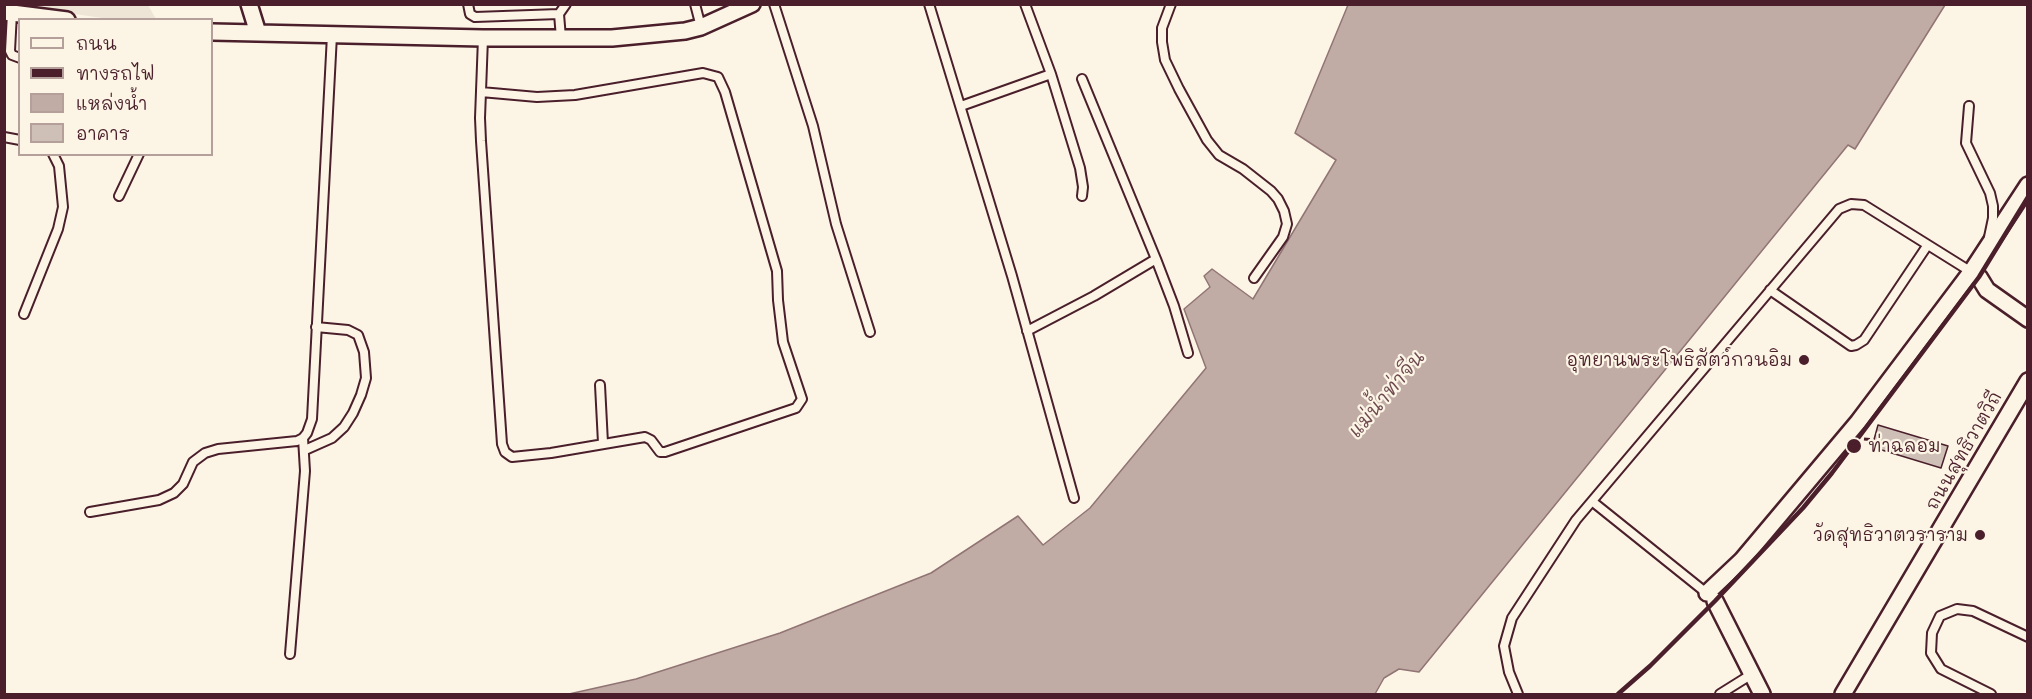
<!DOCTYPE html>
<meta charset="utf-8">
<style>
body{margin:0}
#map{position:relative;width:2032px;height:699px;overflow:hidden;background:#fcf5e5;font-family:Mali,"Playpen Sans Thai",sans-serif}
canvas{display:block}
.frame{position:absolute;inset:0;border:6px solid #4a1f2b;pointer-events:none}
.legend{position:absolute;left:18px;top:18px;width:195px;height:138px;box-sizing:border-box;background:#fcf5e5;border:2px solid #b59f9b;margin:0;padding:8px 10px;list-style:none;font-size:18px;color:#4a1f2b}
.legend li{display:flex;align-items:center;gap:12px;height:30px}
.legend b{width:30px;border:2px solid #b59f9b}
</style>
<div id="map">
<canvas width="2032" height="699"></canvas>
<div class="frame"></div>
<ul class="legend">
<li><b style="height:8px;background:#fcf5e5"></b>ถนน</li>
<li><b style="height:8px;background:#4a1f2b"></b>ทางรถไฟ</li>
<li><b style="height:16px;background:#c0aca5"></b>แหล่งน้ำ</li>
<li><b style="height:16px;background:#cfc0b7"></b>อาคาร</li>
</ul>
</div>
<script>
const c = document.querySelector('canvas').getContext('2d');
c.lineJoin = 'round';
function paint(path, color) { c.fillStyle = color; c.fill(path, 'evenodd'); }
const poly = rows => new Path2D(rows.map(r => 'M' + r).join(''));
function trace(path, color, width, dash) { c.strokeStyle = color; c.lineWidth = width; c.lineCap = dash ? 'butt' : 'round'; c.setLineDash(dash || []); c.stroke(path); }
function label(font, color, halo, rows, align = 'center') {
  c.font = font + ' Mali,"Playpen Sans Thai",sans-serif'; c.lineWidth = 4.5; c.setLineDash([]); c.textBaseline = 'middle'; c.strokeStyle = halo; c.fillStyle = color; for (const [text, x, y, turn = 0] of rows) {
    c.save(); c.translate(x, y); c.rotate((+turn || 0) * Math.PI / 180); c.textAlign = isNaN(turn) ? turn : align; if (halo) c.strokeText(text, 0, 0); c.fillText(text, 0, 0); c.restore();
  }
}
const built = poly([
 [13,5,148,5,156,19,109,19]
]);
const water = poly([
 [1348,5,1945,5,1855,149,1848,145,1419,672,1399,669,1384,678,1375,694,569,694,636,679,780,633,931,573,1018,516,1043,545,1090,508,1206,368,1184,309,1210,287,1204,276,1212,269,1253,299,1336,160,1295,133,1348,5]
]);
const building = poly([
 [1878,425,1948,446,1941,468,1872,447,1878,425]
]);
const path = poly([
 [1864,439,1874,440]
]);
const service = poly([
 [468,4,470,14,475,17,559,14,561,38],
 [695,4,701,27],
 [774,4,813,126,836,224,870,332],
 [929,4,1012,276,1074,498],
 [1171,4,1162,28,1162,42,1165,60,1179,89,1207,140,1219,155,1243,169,1271,191,1278,199,1284,211,1287,224,1283,237,1254,278],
 [12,13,10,51,12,55,20,58],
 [559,14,566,4],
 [1051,74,1080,168,1083,187,1082,196],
 [481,92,537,97,575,95,703,73,718,77,725,92,777,271,778,300,783,342,802,399,796,408,665,452,660,452,651,440,645,437,551,453,512,457,505,452,502,444,481,141,480,118,483,38],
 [961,106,1051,74,1025,4],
 [1969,106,1966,143,1990,193,1993,206,1993,218,1989,237],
 [4,137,20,140],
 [119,196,139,154],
 [1156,259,1174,306,1188,353],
 [1770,290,1851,346,1856,345,1864,340,1927,246],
 [24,314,58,229,63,207,59,166,53,154],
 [1027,331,1094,296,1156,259,1082,79],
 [600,385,603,443],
 [305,450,332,438,344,427,353,413,361,395,366,378,364,352,358,335,348,330,316,327],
 [1593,502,1709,595],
 [90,512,159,500,174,493,183,484,193,462,205,453,218,449,297,441,303,438,307,433,312,419,332,35],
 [290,654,305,471,303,438],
 [1518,694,1509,672,1504,646,1512,618,1576,520,1839,209,1851,204,1864,205,1973,273],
 [1720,694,1752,674],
 [1991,694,1941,669,1931,653,1932,633,1940,616,1957,609,1973,611,2028,637]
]);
const minor = poly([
 [249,4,258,33],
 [4,12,67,20],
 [212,32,483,38,612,38,685,31,701,27,752,4],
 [1979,277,1987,290,2028,319],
 [1707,593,1742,560,1858,422,1971,272,2028,185],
 [1715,601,1762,694],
 [1843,694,2028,381]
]);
const rail = poly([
 [1618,694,1650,666,1715,601,1803,508,1832,473,1979,277,2028,197]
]);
const markers = [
 [1804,360,6,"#4a1f2b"],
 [1854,446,8,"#4a1f2b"],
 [1980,535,6,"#4a1f2b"]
];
const poiNames = [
 ["อุทยานพระโพธิสัตว์กวนอิม",1792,360],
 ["ท่าฉลอม",1868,446,"left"],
 ["วัดสุทธิวาตวราราม",1968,535]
];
const streetNames = [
 ["ถนนสุทธิวาตวิถี",1964,451,-60]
];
const waterNames = [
 ["แม่น้ำท่าจีน",1387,394,-50]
];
paint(built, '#eee5d7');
paint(water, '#c0aca5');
trace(water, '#917474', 1.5);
paint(building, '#cfc0b7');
trace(building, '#4a1f2b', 1.5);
trace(service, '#4a1f2b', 12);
trace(minor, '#4a1f2b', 20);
trace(path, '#4a1f2b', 3, [6, 4.5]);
trace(service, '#fcf5e5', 8);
trace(minor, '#fcf5e5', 15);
trace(rail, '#4a1f2b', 4.5);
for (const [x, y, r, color] of markers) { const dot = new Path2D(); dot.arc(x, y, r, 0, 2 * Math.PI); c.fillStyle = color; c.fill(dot); trace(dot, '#fcf5e5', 2); }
label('18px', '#4a1f2b', '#fcf5e5', poiNames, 'right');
label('18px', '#4a1f2b', '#fcf5e5', streetNames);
label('italic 20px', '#6d4950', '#fcf5e5', waterNames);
</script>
